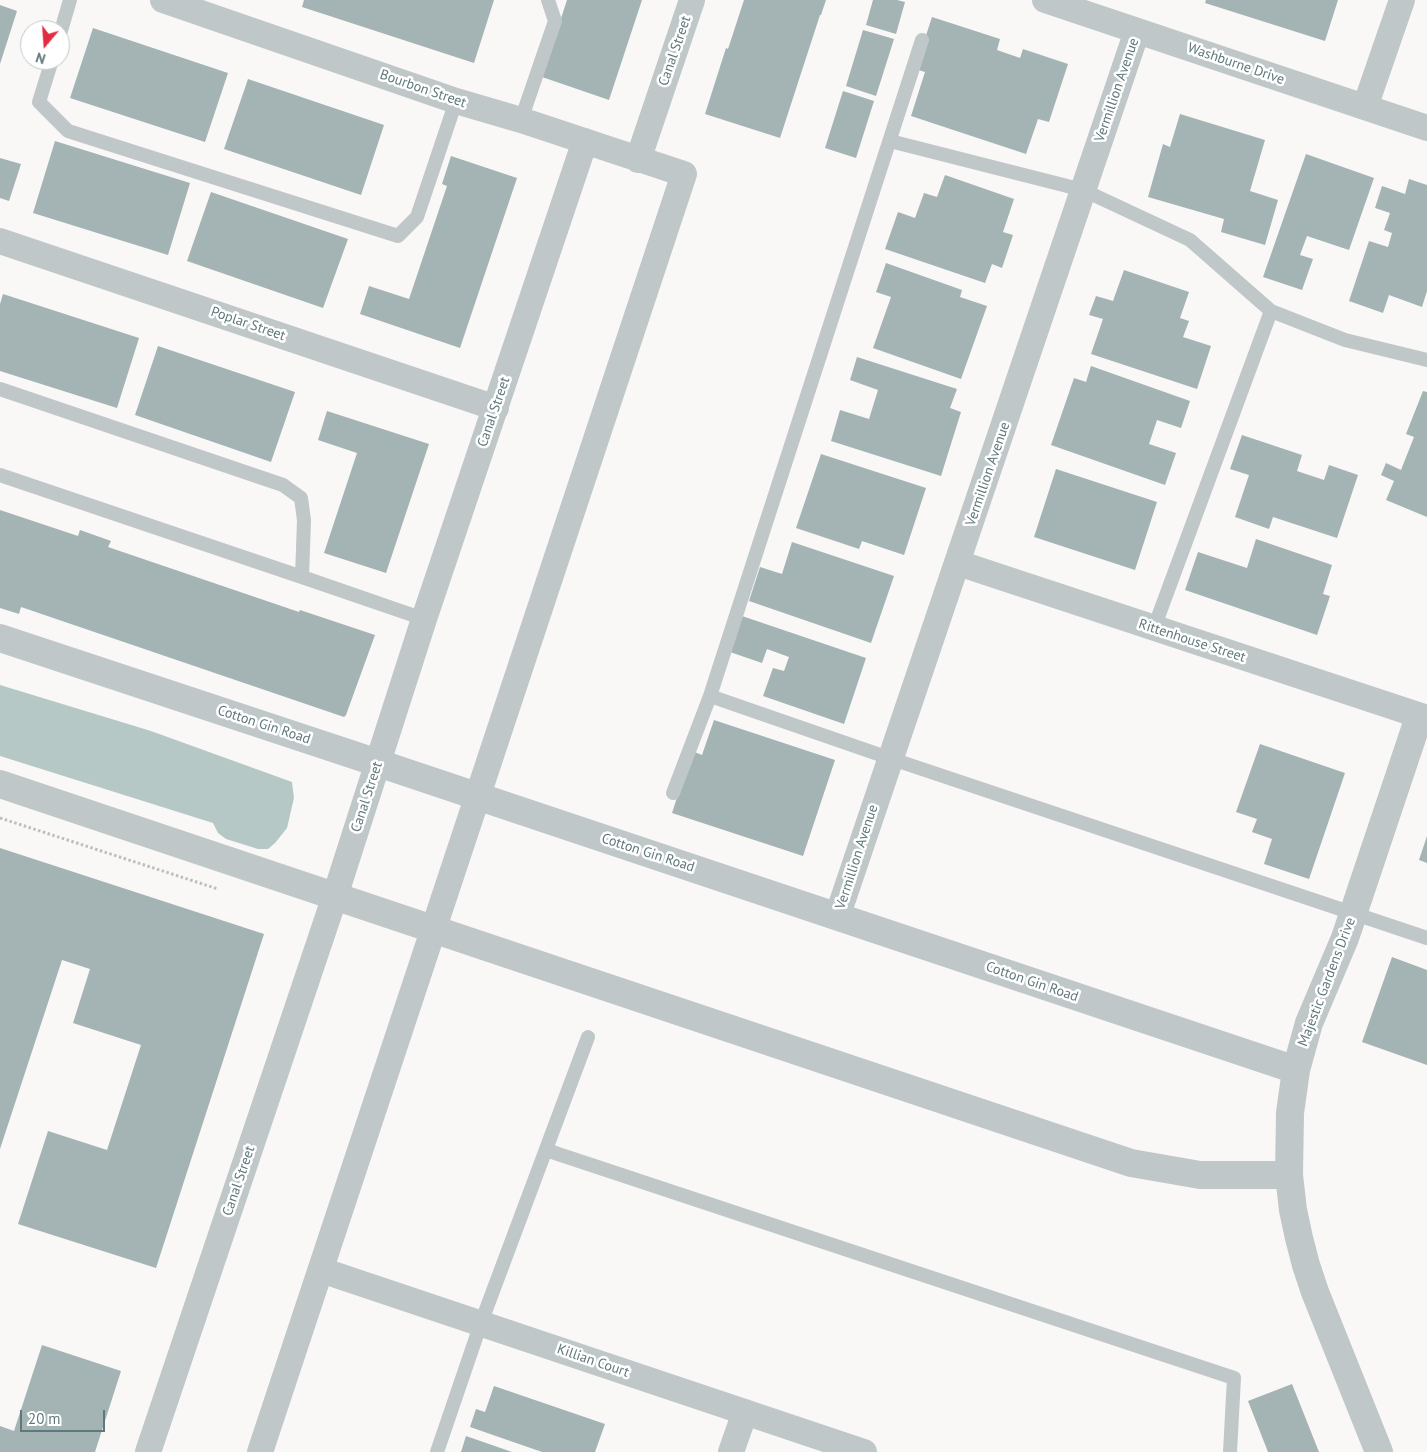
<!DOCTYPE html>
<style>
body{margin:0}
#map{position:relative;width:1427px;height:1452px;overflow:hidden;background:#f9f8f6;font-family:"PT Sans",sans-serif}
canvas{display:block}
.north{position:absolute;left:20px;top:20px;width:50px;height:50px;box-sizing:border-box;background:#fff;border:1px solid #bfc9ca;border-radius:50%;rotate:198deg;font-size:14px;font-weight:700;line-height:20px;text-align:center;color:#5f787b}
.north::after{content:'';display:block;margin:auto;width:18px;height:22px;background:#e32b41;clip-path:polygon(50% 0,100% 100%,50% 72%,0 100%)}
.scale{position:absolute;left:20px;top:1410px;width:85px;height:22px;box-sizing:border-box;border:2px solid #5f787b;border-top:0;padding-left:6px;font-size:15px;line-height:18px;white-space:nowrap;color:#5f787b;-webkit-text-stroke:4px #fff;paint-order:stroke}
</style>
<div id="map">
<canvas width="1427" height="1452"></canvas>
<div class="north">N</div>
<div class="scale">20 m</div>
</div>
<script>
const c = document.querySelector('canvas').getContext('2d');
c.lineJoin = 'round';
function paint(path, color) { c.fillStyle = color; c.fill(path, 'evenodd'); }
const poly = rows => new Path2D(rows.map(r => 'M' + r).join(''));
function trace(path, color, width, dash) { c.strokeStyle = color; c.lineWidth = width; c.lineCap = dash ? 'butt' : 'round'; c.setLineDash(dash || []); c.stroke(path); }
function label(font, color, halo, rows, align = 'center') {
  c.font = font + ' "PT Sans",sans-serif'; c.lineWidth = 5; c.setLineDash([]); c.textBaseline = 'middle'; c.strokeStyle = halo; c.fillStyle = color; for (const [text, x, y, turn = 0] of rows) {
    c.save(); c.translate(x, y); c.rotate((+turn || 0) * Math.PI / 180); c.textAlign = isNaN(turn) ? turn : align; if (halo) c.strokeText(text, 0, 0); c.fillText(text, 0, 0); c.restore();
  }
}
const water = poly([
 [0,685,151,731,292,782,294,798,287,828,275,843,268,849,258,849,226,839,218,833,213,823,0,756]
]);
const building = poly([
 [304,0,494,0,474,63,302,7],
 [567,0,642,0,609,100,542,77],
 [744,0,826,0,821,15,820,15,780,138,705,114,726,48,728,49],
 [873,0,897,0,905,2,896,34,866,25],
 [1206,0,1338,0,1325,41,1205,3],
 [0,5,17,11,0,64],
 [932,17,1000,39,997,50,1020,58,1023,49,1068,64,1049,122,1038,119,1026,154,911,116,925,72,915,69],
 [93,28,228,73,205,142,70,98],
 [863,30,894,39,876,96,846,86],
 [248,79,384,125,361,195,224,149],
 [843,91,874,101,856,158,825,148],
 [1180,114,1265,140,1250,191,1278,200,1265,245,1221,232,1224,219,1148,197,1163,144,1170,147],
 [55,141,190,183,168,255,33,213],
 [1306,154,1374,178,1349,250,1307,236,1300,255,1313,259,1302,290,1263,277],
 [451,156,517,178,460,348,360,314,369,286,409,299,447,186,442,184],
 [0,158,21,164,9,201,0,198],
 [945,175,1014,199,1003,232,1013,235,1002,268,992,264,985,283,885,249,898,212,915,218,924,193,937,197],
 [1409,179,1427,185,1427,291,1422,307,1389,295,1383,313,1349,301,1369,241,1388,247,1392,233,1384,230,1390,213,1375,208,1382,186,1405,194],
 [211,192,348,239,323,308,187,261],
 [886,263,962,290,960,297,987,306,961,379,873,348,891,297,876,292],
 [1124,270,1189,292,1180,318,1189,321,1183,337,1211,346,1197,389,1091,354,1103,319,1089,315,1096,296,1113,301],
 [3,294,139,338,117,408,0,371,0,304],
 [158,346,295,392,271,462,135,415],
 [857,357,957,389,950,408,961,412,941,476,831,441,840,410,869,419,878,390,850,380],
 [1091,366,1190,401,1181,428,1157,420,1149,444,1176,453,1165,485,1051,445,1074,378,1086,382],
 [1423,391,1427,392,1427,517,1386,500,1394,481,1381,475,1386,463,1401,470,1414,437,1406,434],
 [327,411,429,444,386,573,324,553,357,453,318,440],
 [1242,435,1302,455,1297,471,1324,480,1329,465,1358,475,1337,538,1273,517,1269,529,1235,517,1249,475,1230,469],
 [821,454,926,488,904,555,862,541,859,549,796,528],
 [1056,469,1157,502,1135,570,1034,537],
 [0,510,78,536,80,530,111,541,108,547,299,612,300,610,375,635,346,715,344,717,21,607,19,614,0,608],
 [1256,539,1332,565,1323,594,1330,596,1317,635,1185,590,1198,552,1247,568],
 [792,542,894,576,871,643,749,601,760,567,782,574],
 [742,616,866,658,844,724,763,696,773,668,784,671,789,657,767,649,762,663,730,652],
 [714,720,835,760,803,856,672,813,692,751,702,755],
 [1260,744,1345,773,1309,879,1264,864,1272,839,1252,832,1257,819,1236,812],
 [1427,836,1427,863,1419,860],
 [0,848,264,934,156,1268,18,1224,48,1131,107,1150,141,1045,73,1023,90,969,62,960,0,1149],
 [1392,957,1427,970,1427,1065,1362,1042],
 [42,1345,121,1371,95,1452,0,1452,0,1426,14,1431],
 [1292,1384,1319,1452,1268,1452,1248,1401],
 [494,1386,605,1424,595,1452,542,1452,470,1427,476,1409,485,1412],
 [466,1436,512,1452,461,1452]
]);
const path = poly([
 [0,818,218,889]
]);
const service = poly([
 [60,34,70,0],
 [52,60,39,102,68,131,398,236,417,217,456,101],
 [521,120,555,21,548,0],
 [890,141,1083,190,1190,240,1271,311,1345,340,1427,360],
 [0,389,283,485,301,498,304,520,302,577],
 [0,475,302,577,424,619],
 [1154,628,1271,311],
 [710,696,892,759,1427,938],
 [673,793,710,696,922,40],
 [546,1150,1234,1378,1230,1452],
 [437,1452,481,1323,588,1037]
]);
const minor = poly([
 [163,0,456,101,521,120,684,174,260,1452],
 [1045,0,1427,128],
 [1365,107,1402,0],
 [638,160,692,0],
 [0,241,496,408],
 [958,563,1427,718],
 [837,917,1137,31],
 [321,1270,864,1452],
 [148,1452,335,896,424,619,585,141],
 [731,1452,745,1412]
]);
const tertiary = poly([
 [0,638,378,763,1296,1070],
 [0,784,1131,1163,1200,1175,1289,1175],
 [1379,1452,1315,1292,1306,1265,1299,1238,1293,1210,1289,1175,1290,1113,1296,1070,1309,1023,1345,938,1419,717]
]);
const streetNames = [
 ["Canal Street",675,51,-71],
 ["Washburne Drive",1236,64,19],
 ["Bourbon Street",423,89,19],
 ["Vermillion Avenue",1117,90,-71],
 ["Poplar Street",248,324,19],
 ["Canal Street",494,412,-71],
 ["Vermillion Avenue",988,474,-71],
 ["Rittenhouse Street",1192,641,18],
 ["Cotton Gin Road",264,725,18],
 ["Canal Street",367,797,-72],
 ["Cotton Gin Road",648,853,18],
 ["Vermillion Avenue",857,857,-72],
 ["Cotton Gin Road",1032,982,19],
 ["Majestic Gardens Drive",1327,982,-69],
 ["Canal Street",239,1181,-71],
 ["Killian Court",593,1361,19]
];
paint(water, '#b6c8c6');
paint(building, '#a4b3b4');
trace(path, '#babfc0', 3, [2.5, 2.5]);
trace(service, '#bfc7c8', 14);
trace(minor, '#bfc7c8', 26);
trace(tertiary, '#bfc7c8', 28);
label('14px', '#5f787b', '#fff', streetNames);
</script>
